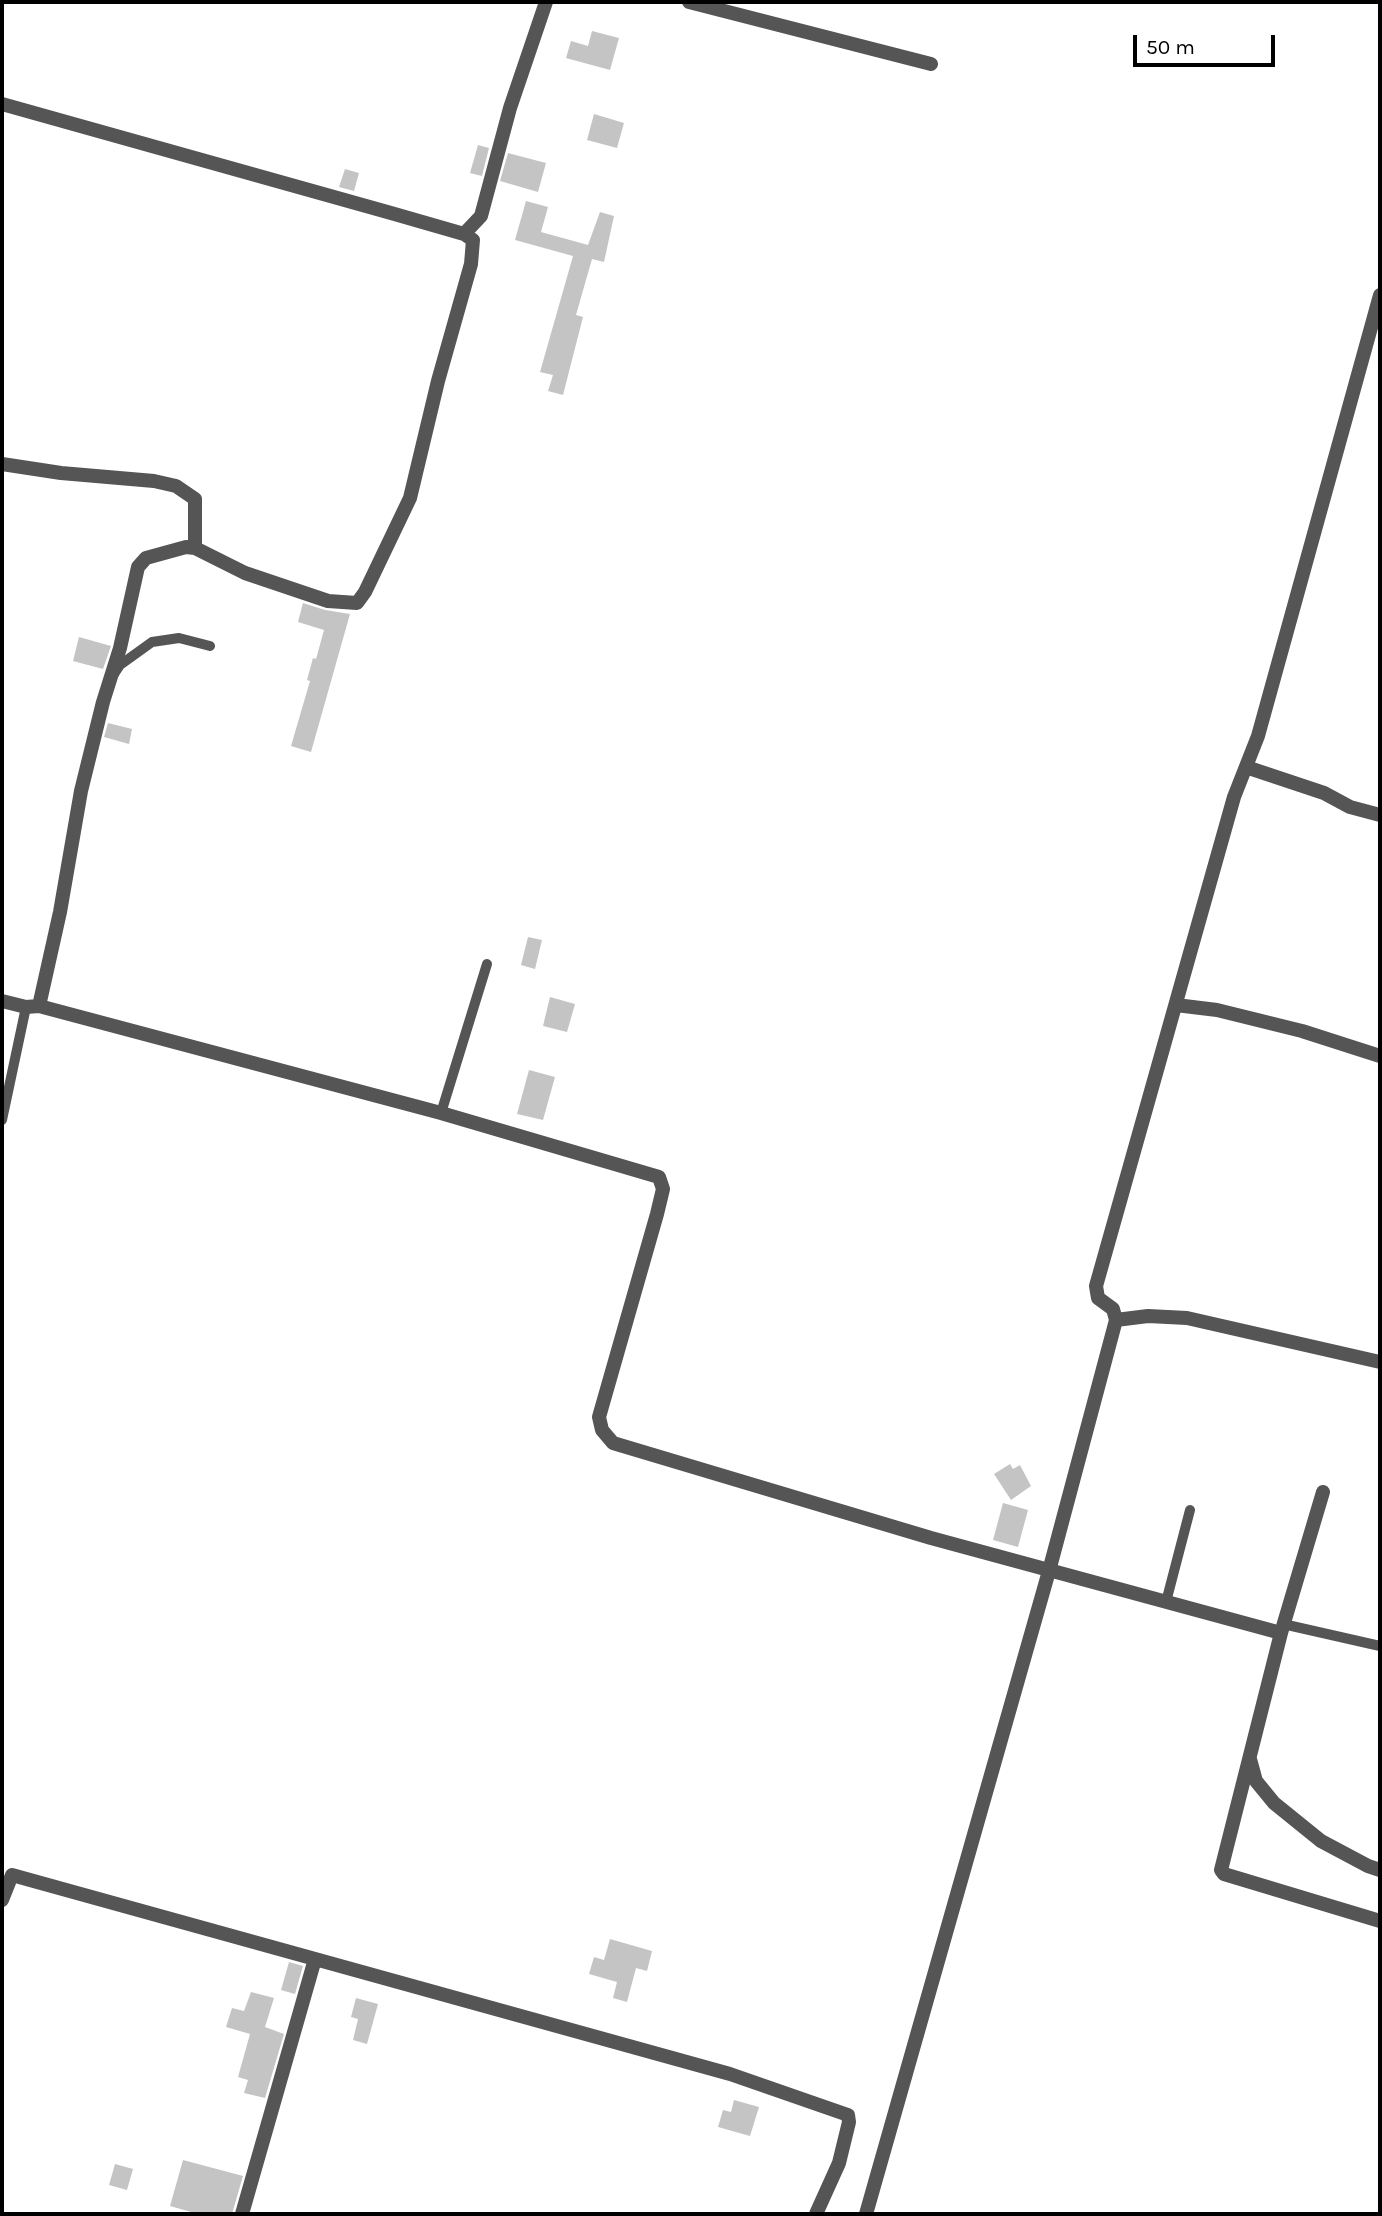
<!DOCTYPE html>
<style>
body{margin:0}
#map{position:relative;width:1382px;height:2216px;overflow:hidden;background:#fff;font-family:Karla,sans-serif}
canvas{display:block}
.frame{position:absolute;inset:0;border:4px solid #000;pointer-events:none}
.scale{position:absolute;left:1133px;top:35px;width:142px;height:32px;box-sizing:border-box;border:4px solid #000;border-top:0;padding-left:9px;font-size:21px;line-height:24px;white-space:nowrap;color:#000;-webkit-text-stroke:5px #fff;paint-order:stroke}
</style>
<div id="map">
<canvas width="1382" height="2216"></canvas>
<div class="frame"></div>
<div class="scale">50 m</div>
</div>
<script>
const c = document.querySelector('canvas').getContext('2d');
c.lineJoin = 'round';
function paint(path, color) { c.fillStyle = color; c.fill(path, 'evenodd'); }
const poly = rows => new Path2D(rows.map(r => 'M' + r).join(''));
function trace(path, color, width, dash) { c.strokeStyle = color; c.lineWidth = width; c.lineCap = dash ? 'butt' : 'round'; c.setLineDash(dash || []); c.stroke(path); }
const building = poly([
 [592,31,619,38,610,70,566,58,571,41,588,46],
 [594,114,624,123,617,148,587,140],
 [478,145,489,148,482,176,470,173],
 [508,153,546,163,538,192,500,181],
 [345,169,359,173,354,191,339,187],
 [526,201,548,207,541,232,588,245,600,212,614,216,604,262,592,259,576,315,583,317,563,395,548,391,553,375,540,372,573,256,515,240],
 [303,603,325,610,350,614,311,752,291,746,310,681,307,680,313,658,316,659,324,630,298,622],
 [79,637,111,646,103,669,73,661],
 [108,723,132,729,129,744,104,737],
 [528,937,542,940,535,969,521,965],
 [550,997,575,1004,567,1032,543,1026],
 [529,1070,555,1077,543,1120,517,1114],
 [1010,1464,1013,1469,1020,1465,1031,1486,1011,1500,994,1474],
 [1003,1503,1028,1510,1018,1547,993,1540],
 [610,1939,652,1951,647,1971,636,1968,627,2002,613,1998,617,1982,589,1974,594,1957,604,1960],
 [289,1962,303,1966,295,1994,281,1990],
 [251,1992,274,1998,265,2027,284,2034,265,2098,244,2093,248,2080,238,2077,250,2034,226,2027,232,2008,244,2011],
 [356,1998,378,2004,367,2044,353,2040,358,2019,351,2017],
 [734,2100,759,2107,750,2136,718,2127,723,2110,731,2112],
 [183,2160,243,2176,232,2214,198,2214,170,2206],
 [115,2164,133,2169,127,2190,109,2185]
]);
const lane = poly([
 [114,674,120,665,152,642,179,638,210,646],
 [441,1113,487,964],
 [2,1120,26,1007],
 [1166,1602,1190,1510],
 [1283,1624,1380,1646]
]);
const street = poly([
 [689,2,931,64],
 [2,104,391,213,464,234,473,240,471,264,438,381,410,498,365,592,357,603,328,601,245,573,195,548,186,547,146,558,138,567,120,648,103,702,81,791,60,912,39,1006],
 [464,234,481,216,510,108,546,2],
 [2,464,61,473,154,481,176,486,195,499,195,548],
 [1246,767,1324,793,1350,807,1380,815],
 [2,1001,26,1007,39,1006,441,1113,659,1177,663,1189,657,1214,599,1417,602,1430,613,1443,931,1538,1281,1633],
 [1176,1005,1217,1010,1302,1031,1380,1056],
 [1116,1320,1148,1316,1187,1318,1380,1362],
 [1323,1492,1281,1633,1221,1870,1224,1874,1380,1921],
 [1250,1759,1256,1781,1274,1803,1321,1841,1368,1866,1380,1870],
 [2,1900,12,1875,730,2074,848,2115,849,2122,839,2163,816,2214],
 [242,2214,315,1959],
 [866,2214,1049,1571,1116,1320,1113,1309,1098,1298,1096,1286,1234,797,1258,736,1380,295]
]);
paint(building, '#c4c4c4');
trace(lane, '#555', 10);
trace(street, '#555', 14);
</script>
